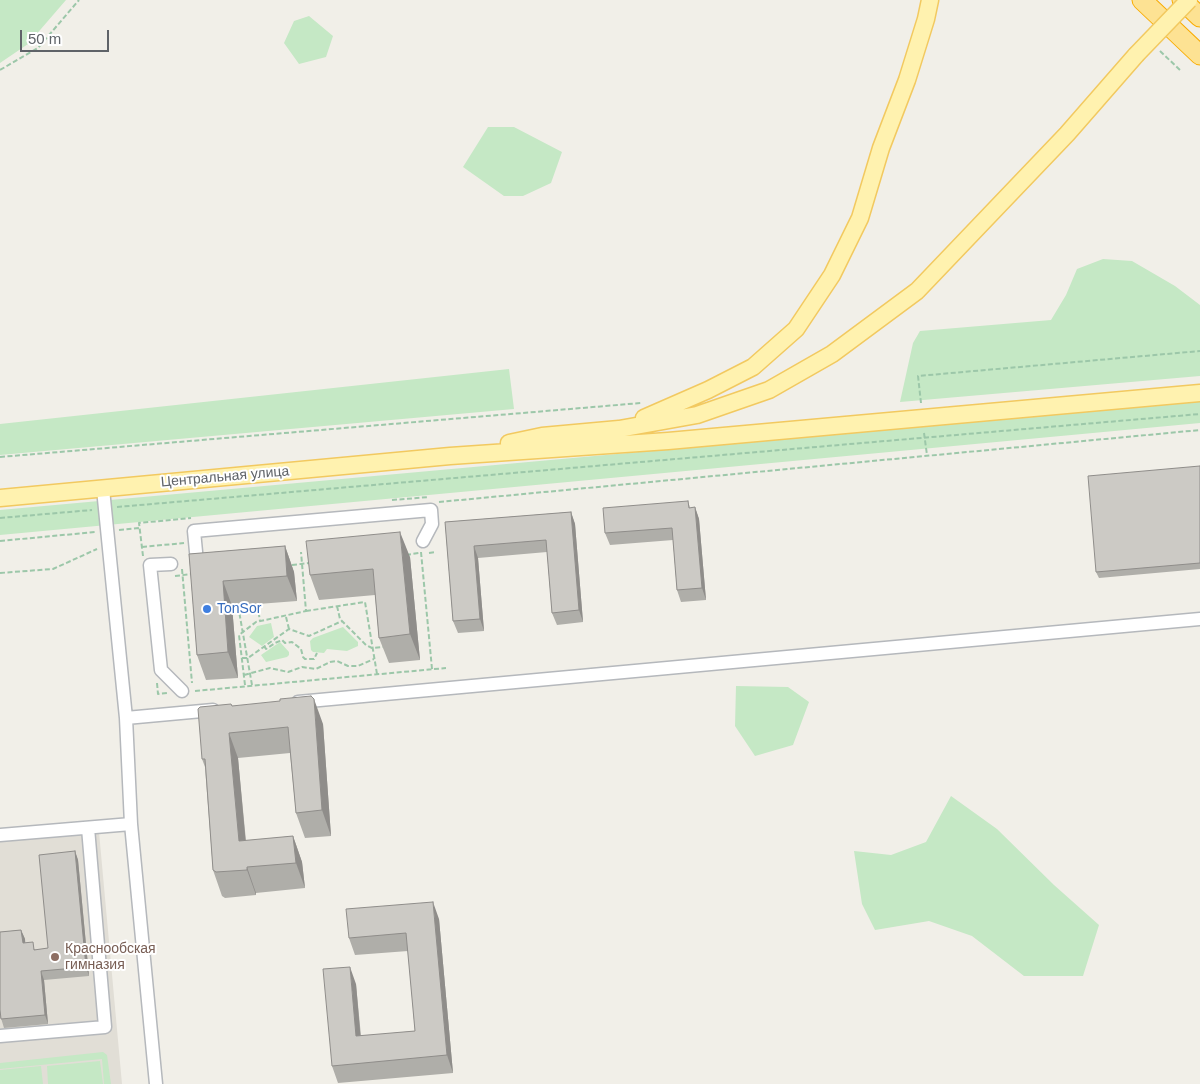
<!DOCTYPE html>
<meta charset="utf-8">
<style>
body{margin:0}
#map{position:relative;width:1200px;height:1084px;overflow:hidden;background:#f1efe8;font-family:Helvetica,sans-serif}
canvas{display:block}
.scale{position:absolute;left:20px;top:30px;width:89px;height:22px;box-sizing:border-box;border:2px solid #5f6368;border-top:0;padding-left:6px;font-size:15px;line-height:18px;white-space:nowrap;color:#5f6368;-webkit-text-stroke:4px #fff;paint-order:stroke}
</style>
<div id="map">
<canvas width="1200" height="1084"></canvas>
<div class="scale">50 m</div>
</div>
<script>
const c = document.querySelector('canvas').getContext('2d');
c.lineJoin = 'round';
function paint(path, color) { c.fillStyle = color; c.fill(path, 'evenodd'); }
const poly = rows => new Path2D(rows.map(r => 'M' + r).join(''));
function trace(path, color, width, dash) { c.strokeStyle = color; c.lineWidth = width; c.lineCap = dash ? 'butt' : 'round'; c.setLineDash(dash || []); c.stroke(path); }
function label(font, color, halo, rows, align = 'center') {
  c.font = font + ' Helvetica,sans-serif'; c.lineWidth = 4; c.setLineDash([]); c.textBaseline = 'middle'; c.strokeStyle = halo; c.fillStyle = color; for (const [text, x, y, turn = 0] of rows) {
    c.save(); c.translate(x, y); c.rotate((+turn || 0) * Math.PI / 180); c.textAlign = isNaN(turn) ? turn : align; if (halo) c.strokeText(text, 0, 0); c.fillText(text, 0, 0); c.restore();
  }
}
const education = poly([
 [98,821,122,1084,0,1084,0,830]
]);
const green = poly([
 [0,0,66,0,28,44,0,63],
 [309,16,333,36,326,57,299,64,284,43,294,21],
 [488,127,514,127,562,152,551,183,523,196,504,196,463,167],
 [1103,259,1132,261,1175,286,1200,305,1200,376,900,402,913,343,920,331,1051,320,1066,295,1077,269],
 [509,369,514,409,0,455,0,424],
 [1200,401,1200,423,0,535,0,510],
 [271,623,274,637,262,646,249,637,257,626],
 [343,627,358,642,358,646,347,651,327,649,324,653,313,652,311,650,310,641,313,638],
 [280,642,289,652,289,655,287,657,266,662,261,655],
 [736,686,788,687,809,702,793,745,755,756,735,726],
 [951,796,997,829,1054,885,1099,925,1083,976,1024,976,972,936,929,921,875,930,862,904,854,851,891,855,926,842],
 [103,1052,107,1055,111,1084,104,1084,102,1059,0,1069,0,1063],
 [100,1061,103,1084,48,1084,47,1066],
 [41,1066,43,1084,0,1084,0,1070]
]);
const path = poly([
 [1160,51,1180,70],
 [0,70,38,48,79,0],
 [921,403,918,376,1200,351],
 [924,433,927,455],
 [0,457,641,403],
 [392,500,429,497],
 [439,502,1200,430],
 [117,507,1200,414],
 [0,518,92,510],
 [119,530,140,528],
 [0,541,95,532],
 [142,547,184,543],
 [421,552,432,669],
 [429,553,436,552],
 [406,555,419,553],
 [143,556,139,523,191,518],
 [292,565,309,563],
 [182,569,192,683],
 [0,573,53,569,97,549],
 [175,576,192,574],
 [337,606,340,619,366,645,372,648,384,647],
 [306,611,365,602,377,674],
 [286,617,289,629],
 [264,646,266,649,275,643,282,640,285,643,292,642,301,649,303,657,305,659,314,659,317,653],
 [242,658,248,658,289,629,309,636,342,621],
 [244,675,270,668,288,672,302,667,316,669,330,662,337,661,348,666,358,666,374,659],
 [157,683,158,694,167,693],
 [245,685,239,635,256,622,306,611,301,552],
 [252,685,239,611,258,609,260,621],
 [195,691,446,668]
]);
const minor = poly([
 [103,489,126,718,131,824,156,1084],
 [197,562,194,531,431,510,432,524,423,541],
 [171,564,150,565,161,670,182,691],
 [298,702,1200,619],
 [126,718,213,710],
 [0,835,131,824],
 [0,1036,105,1027,88,828]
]);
const major = poly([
 [644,418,708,390,753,367,796,329,832,275,860,218,881,148,907,80,926,19,930,0],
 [509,443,542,436,619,429,697,415,769,390,832,354,917,291,1067,134,1136,55],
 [0,498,450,456,668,441,1200,393]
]);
const highway = poly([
 [1142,0,1200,55],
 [1182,0,1200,17]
]);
const majorBridge = poly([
 [1136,55,1189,0]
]);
const wall = poly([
 [1200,466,1200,569,1099,578,1096,572],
 [688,501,690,508,695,507,699,519,706,600,681,602,677,590,673,540,610,545,605,533],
 [571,512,575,524,583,622,557,625,552,613,547,552,478,558,484,631,458,633,453,621,445,522],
 [285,546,294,572,297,601,232,606,238,678,206,680,197,655,189,554],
 [410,557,420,660,389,663,379,638,375,595,319,600,310,575],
 [231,704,232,706,323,724,331,836,305,838,296,813,290,753,238,758,246,841,293,836,302,862,305,888,256,893,256,895,225,898,222,896,213,870,205,767,202,759],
 [75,851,78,860,89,976,44,980,48,1024,4,1028,1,1018,0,1018,0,932,21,930,25,939,25,943,36,950,48,948],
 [439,919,453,1073,338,1083,332,1066,356,984,361,1036,415,1031,408,951,355,955,349,938]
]);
const shadedWall = poly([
 [695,507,699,519,706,600,702,588],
 [571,512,575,524,583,622,579,610],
 [400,532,410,557,420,660,410,634],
 [285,546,294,572,297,601,287,576],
 [474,546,478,558,484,631,480,619],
 [223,581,232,606,238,678,228,652],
 [314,699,323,724,331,836,322,810],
 [229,733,238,758,248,867,239,841],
 [293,836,302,862,305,888,296,863],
 [75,851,78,860,89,976,86,967],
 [247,867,256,893,256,895,247,870],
 [433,902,439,919,453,1073,447,1055],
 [21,930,25,939,26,952,23,943],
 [350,967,356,984,362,1054,356,1036],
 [41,971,44,980,48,1024,45,1015]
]);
const building = poly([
 [1200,466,1200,563,1096,572,1088,476,1200,466],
 [688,501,689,508,695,507,702,588,677,590,672,528,605,533,603,508,688,501],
 [571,512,579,610,552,613,546,540,474,546,480,619,453,621,445,522,571,512],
 [400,532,410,634,379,638,373,569,310,575,306,541,400,532],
 [285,546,287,576,223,581,228,652,197,655,189,554,285,546],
 [311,696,314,699,322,810,296,813,288,727,229,733,239,841,293,836,296,863,247,867,247,870,216,872,213,870,205,759,202,759,198,709,200,707,231,704,232,706,280,701,280,699,311,696],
 [75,851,86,967,41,971,45,1015,1,1019,0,1010,0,932,21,930,23,943,33,942,34,950,48,948,39,855,75,851],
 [433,902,447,1055,332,1066,323,969,350,967,356,1036,415,1031,406,933,349,938,346,909,433,902]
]);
const markers = [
 [207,609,5,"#3f7fe0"],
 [55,957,5,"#8d6e63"]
];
const streetNames = [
 ["Центральная улица",225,477,-5]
];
const shopNames = [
 ["TonSor",217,609]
];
const educationNames = [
 ["Краснообская",65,949],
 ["гимназия",65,965]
];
paint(education, '#e1ded6');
paint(green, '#c5e8c5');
trace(minor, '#b5b8bc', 15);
trace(major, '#f2c960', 19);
trace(highway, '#f9ab00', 21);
trace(path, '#9cc7a9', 2, [5, 2.5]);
trace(minor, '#fff', 12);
trace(major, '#fff2af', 16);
trace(highway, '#fde293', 19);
trace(majorBridge, '#f2c960', 19, []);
trace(majorBridge, '#fff2af', 16);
paint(wall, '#afaea9');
paint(shadedWall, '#8f8d8a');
paint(building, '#cccac5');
trace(building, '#8f8d8a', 1);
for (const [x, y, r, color] of markers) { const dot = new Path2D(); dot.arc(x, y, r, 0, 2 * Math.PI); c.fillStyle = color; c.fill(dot); trace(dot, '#fff', 2); }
label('14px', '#5f6368', '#fff', streetNames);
label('14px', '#366cbe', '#fff', shopNames, 'left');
label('14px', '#785e54', '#fff', educationNames, 'left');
</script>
